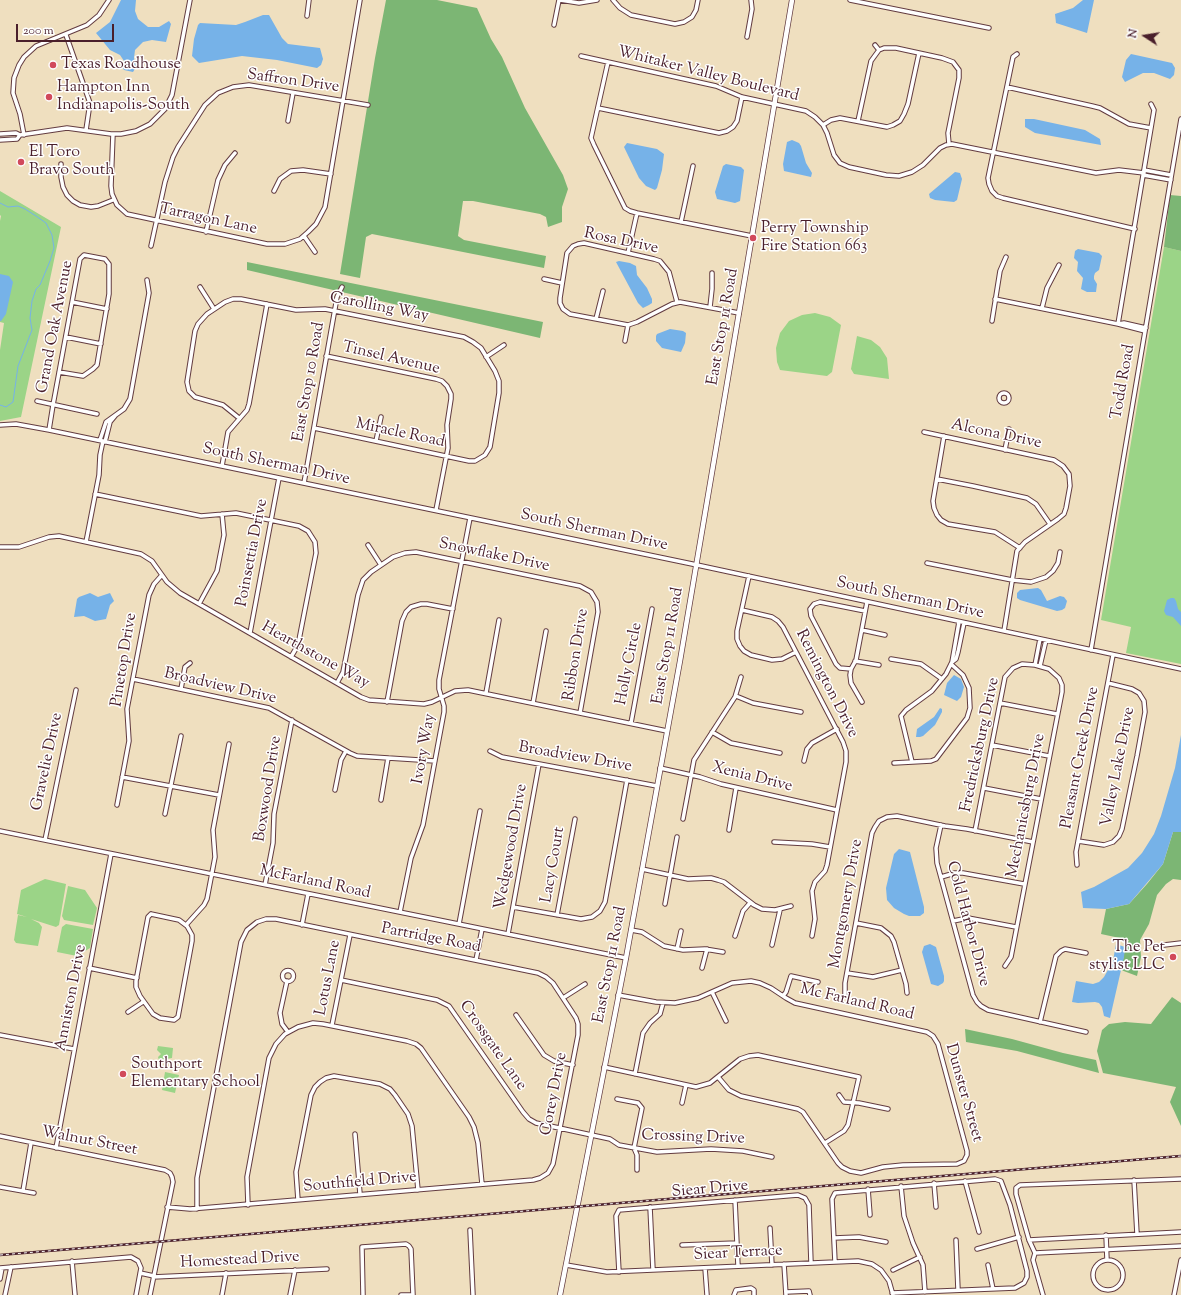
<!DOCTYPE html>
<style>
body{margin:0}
#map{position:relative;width:1181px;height:1295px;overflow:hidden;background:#efdfbf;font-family:"Sorts Mill Goudy",serif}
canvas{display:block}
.north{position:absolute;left:1125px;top:16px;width:40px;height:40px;-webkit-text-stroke:3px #fff;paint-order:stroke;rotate:282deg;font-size:11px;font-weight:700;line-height:16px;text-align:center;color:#4a1f2b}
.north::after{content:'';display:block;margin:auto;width:14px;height:18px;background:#4a1f2b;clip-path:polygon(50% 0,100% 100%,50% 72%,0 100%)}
.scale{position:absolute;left:16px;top:24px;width:98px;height:18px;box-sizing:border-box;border:2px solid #4a1f2b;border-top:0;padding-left:5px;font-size:12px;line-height:14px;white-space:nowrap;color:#4a1f2b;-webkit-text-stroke:3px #fff;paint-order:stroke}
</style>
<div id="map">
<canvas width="1181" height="1295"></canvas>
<div class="north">N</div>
<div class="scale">200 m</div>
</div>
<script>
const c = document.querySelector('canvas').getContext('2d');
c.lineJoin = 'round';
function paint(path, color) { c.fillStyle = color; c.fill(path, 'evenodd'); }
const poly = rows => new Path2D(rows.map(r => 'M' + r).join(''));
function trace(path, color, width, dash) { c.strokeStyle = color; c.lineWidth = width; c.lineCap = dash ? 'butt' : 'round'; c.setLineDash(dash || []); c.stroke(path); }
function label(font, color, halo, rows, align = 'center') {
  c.font = font + ' "Sorts Mill Goudy",serif'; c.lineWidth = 3; c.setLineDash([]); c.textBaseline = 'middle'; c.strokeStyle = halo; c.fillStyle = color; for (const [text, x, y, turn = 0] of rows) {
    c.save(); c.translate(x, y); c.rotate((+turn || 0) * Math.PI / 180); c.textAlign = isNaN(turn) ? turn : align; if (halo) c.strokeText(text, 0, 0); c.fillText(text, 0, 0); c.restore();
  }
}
const green = poly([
 [0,191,61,227,21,417,0,421,0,350,4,323,0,322,0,221,1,216,0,215],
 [1164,247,1181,251,1181,664,1126,653,1131,627,1101,620],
 [815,313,830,317,841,325,832,372,827,376,780,370,777,362,776,348,780,333,789,321,802,315],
 [857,336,871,340,880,347,887,358,889,379,854,374,851,369],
 [45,879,66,884,59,925,56,927,31,919,39,923,42,927,38,946,16,943,14,940,18,915,27,917,17,914,21,890],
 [68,886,85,890,97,908,93,925,64,920,62,916],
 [66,924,93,929,90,948,77,956,57,952,62,927],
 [158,1046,173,1048,172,1058,159,1060,158,1057,161,1054,157,1050],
 [165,1072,179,1075,175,1093,162,1090]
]);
const forest = poly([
 [386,0,437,0,477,8,491,39,502,57,525,108,563,175,568,189,562,207,562,222,548,227,546,217,540,214,473,201,463,201,458,236,464,240,546,256,544,268,372,234,366,237,360,278,340,274,375,58],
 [1170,195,1181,196,1181,251,1164,247],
 [247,262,543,322,540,338,247,270],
 [1173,832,1181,832,1181,880,1173,879,1166,884,1157,895,1149,924,1140,940,1141,957,1137,976,1121,970,1125,949,1129,940,1101,934,1106,909,1129,904,1147,884,1163,864],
 [1172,997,1181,1003,1181,1126,1170,1102,1176,1087,1103,1073,1097,1051,1102,1030,1109,1024,1125,1022,1151,1024],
 [965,1029,1012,1039,1063,1053,1096,1060,1099,1073,1017,1051,966,1042]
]);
const water = poly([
 [121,0,136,0,135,11,138,19,148,27,159,27,169,21,171,24,166,42,152,40,143,42,135,50,134,58,136,67,133,72,124,70,122,67,124,61,120,55,110,50,96,33,110,22],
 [1083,0,1094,0,1087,33,1056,23,1055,14,1073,8],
 [263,15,269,15,282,38,288,44,320,48,323,59,321,65,317,68,277,60,242,56,199,63,192,56,194,39,198,25,200,23,236,25,245,22],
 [1131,54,1172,63,1175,68,1174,75,1170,79,1154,73,1143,73,1125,82,1122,77,1126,60],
 [1025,119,1034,119,1085,130,1100,139,1101,145,1035,133,1025,127],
 [792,140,799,143,801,146,806,163,812,173,811,177,784,171,783,164,787,142],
 [627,143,657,149,664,154,662,170,657,188,655,190,646,186,639,178,624,147],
 [726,164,741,167,744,170,740,201,735,203,717,199,715,192,723,166],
 [955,172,960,173,962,179,957,200,954,202,935,200,930,198,929,194],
 [1078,249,1099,253,1102,256,1099,270,1095,273,1094,276,1094,279,1097,284,1096,292,1087,292,1081,289,1083,278,1077,271,1078,262,1074,258,1075,251],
 [619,261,630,263,636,266,637,275,647,288,652,299,652,303,649,305,643,308,638,303,616,262],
 [0,274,9,276,13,282,6,314,1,321,0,321],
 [670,329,683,331,686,333,685,343,681,352,662,348,656,341,656,336,657,334],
 [1038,588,1041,590,1047,601,1060,596,1064,597,1067,601,1065,608,1062,610,1057,611,1020,600,1017,598,1017,593,1020,590],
 [90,593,98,597,110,593,114,601,110,605,106,619,95,621,84,616,74,617,77,599,79,597],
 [1171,598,1174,598,1176,601,1178,609,1181,612,1181,626,1173,617,1166,615,1164,611,1167,600],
 [954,675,961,679,964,687,961,697,957,701,944,695,947,683],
 [940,708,942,709,942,712,935,725,923,736,920,737,916,737,917,729,934,717],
 [1181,735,1181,832,1173,832,1163,864,1129,904,1106,909,1083,908,1081,892,1094,887,1128,868,1142,853,1154,834,1161,816,1175,768],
 [899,849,910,852,924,907,924,913,920,916,909,916,904,914,894,908,887,900,886,888,894,854],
 [930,944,936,947,944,976,944,981,943,983,938,986,931,984,922,952,924,946],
 [1116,944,1125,947,1124,957,1110,1018,1104,1016,1102,1007,1099,1003,1095,1002,1078,1003,1072,1002,1076,981,1093,984,1099,982,1104,977,1113,961]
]);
const stream = poly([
 [0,203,8,207,18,206,25,209,36,216,46,223,52,235,54,248,50,261,40,285,36,289,32,301,30,318,32,330,18,366,13,402,6,407,0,405]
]);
const minor = poly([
 [560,0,579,3,597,0],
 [613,0,620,8,631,15,675,24,684,22,692,17,696,10,698,0],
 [850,0,989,28],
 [307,16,309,0],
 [554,25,559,0],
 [66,35,90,103,86,130],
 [747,37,752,9,751,0],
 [875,45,879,50],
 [1017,54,1013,57,988,178,989,184,992,191,997,196,1003,198,1135,229],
 [581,56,716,86,742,97,806,111,815,117,823,125,827,133,834,155,840,163,849,167,886,175,899,176,912,172,923,165,940,148,946,145,952,144,1096,173,1119,170,1144,173],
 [608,62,591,138,594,145,625,208,630,211,637,213,752,236],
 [1007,87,1092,106,1100,108,1129,124,1151,128,1154,110,1151,104],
 [598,108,719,133,727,131,733,127,737,121,742,97],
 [288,121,293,93],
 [858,121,871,61,879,50,884,48,896,48,942,58,953,62,959,70,959,78,948,133,949,144],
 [823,125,831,120,840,118,887,127,893,125,900,121,904,114,908,104,919,53],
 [0,134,16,133,20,135,67,128,111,134,121,134,136,131,150,124,165,109,172,95,190,0],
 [113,134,111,186,112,194,117,205,127,214,267,244,285,244,300,239,308,232,316,224,325,207,360,0],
 [24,135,20,114,13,93,14,78,19,65,24,57,36,46,87,25,99,15,109,0],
 [0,140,17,139,20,135],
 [61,164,61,177,63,187,67,195,73,201,80,205,91,207,98,206,113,200],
 [1144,170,1171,175],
 [1143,175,1171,180],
 [274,191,280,179,291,171,303,170,331,174],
 [681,222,693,166],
 [206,232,218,180,225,165,235,153],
 [304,236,315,252],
 [151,246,165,182,173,157,178,147,205,105,218,93,233,87,249,85,368,105],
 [628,253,637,213],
 [544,279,562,283],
 [200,287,214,309],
 [995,299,1118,324,1151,128],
 [72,302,107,309],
 [677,302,669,272,660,261,654,259,584,243,578,244,573,246,567,253,560,298,560,303,563,309,570,314,628,325,637,322,672,304,680,302,739,313],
 [710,307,712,289,712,273],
 [1042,308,1047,288,1059,265],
 [596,319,603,291],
 [992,321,1000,271,1006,257],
 [1145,331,1118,324,1124,323,1146,328],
 [66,337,101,344],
 [625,341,628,325],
 [326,356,436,379,442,381,447,386,451,394,451,399,447,425,448,448,436,510],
 [486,357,504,345],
 '999 398a5 5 0 1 1 10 0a5 5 0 1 1-10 0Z',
 [37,401,97,414],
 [239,418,223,405,195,397,189,391,187,382,195,331,198,324,207,314,225,302,233,299,241,299,296,310,325,309,464,337,473,342,481,348,495,371,499,381,499,393,490,447,485,455,475,461,469,461,314,428],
 [0,425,16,424,49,430,697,565,1181,669],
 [49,430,53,405,80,259,84,255,105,259,109,264,109,294,97,365,93,369,83,376,59,372],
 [924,432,1054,460,1063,466,1069,474,1070,486,1066,508,1064,514,1058,519,1025,542,1017,551,1004,631],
 [944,436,933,501,934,508,937,515,941,520,948,524,995,532,1020,548],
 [100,440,106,422,124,409,130,399,149,293,147,280],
 [376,441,381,417],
 [105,442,110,422,115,416],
 [1005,450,1009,429],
 [222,466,228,432,247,410,249,404,267,304],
 [937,479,973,486,1027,498,1036,504,1050,524],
 [304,483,336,303,337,297,342,287],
 [95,494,201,516,236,513,299,526,308,531,315,542,316,553,298,645,291,657],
 [86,542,99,475,100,455,103,441],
 [368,545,381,565],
 [0,547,19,547,49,537,59,536,141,554,152,561,167,582,180,593,361,697,369,700,424,704,432,702,455,691,468,690,667,731],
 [927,563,1012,580,1031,582,1046,577,1053,571,1058,563,1060,552],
 [749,576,737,631,737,639,740,646,744,651,751,655,772,660,782,659,796,652],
 [199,604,217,571,224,535,222,514],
 [742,610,772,617,778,621,783,627,843,742,846,751,846,762,827,865,825,871,815,882,812,891,815,919,812,936],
 [862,630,885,635],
 [250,633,279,478],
 [1091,650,1181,119],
 [891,659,921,664,942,679],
 [855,661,879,665],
 [952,662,956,659,958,652,964,623],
 [1035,665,1040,639],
 [1040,666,1046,640],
 [851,669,840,668,836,664,811,616,810,609,814,604,820,602,865,611],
 [133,679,269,708,350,753,357,756,435,761],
 [337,683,343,672,358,595,363,580,371,572,393,557,405,553,416,552,580,586,591,592,597,602,598,612,580,713],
 [181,689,185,667,190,663],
 [486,693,499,620],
 [736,696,753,703,801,712],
 [387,702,402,621,406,612,411,607,421,604,427,604,453,609],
 [862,702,851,683,850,675,851,669,856,660,867,602],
 [533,703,546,631],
 [1000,703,1057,714],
 [631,723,652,609],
 [712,732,731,743,780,753],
 [992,745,1049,756],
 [490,751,502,757,657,786],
 [804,761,807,749,812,743,837,729],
 [912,762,901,716,906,710,932,691,946,674,952,662,959,622],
 [894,763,931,761,936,759,967,718,970,708,969,688,963,675,951,664],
 [660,768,700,777,721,784,837,810],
 [122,777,219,795],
 [984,788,1041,799],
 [335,790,341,760,346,751],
 [381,800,388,758],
 [117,805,129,741,127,709,149,595,154,584,162,575],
 [165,814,181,736],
 [683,819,694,760,735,697,741,677],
 [941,825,936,848,937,863,973,995,977,1002,981,1006,988,1010,1086,1032],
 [729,830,736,788],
 [0,831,626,958],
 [975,831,1005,677,1013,668,1022,664,1035,665,1049,669,1059,678,1062,685,1062,692,1011,957,1005,966],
 [45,840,76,690],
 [1078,841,1104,845,1113,842,1119,836,1122,829,1137,756,1145,712,1144,701,1139,693,1132,689,1108,683],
 [774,842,812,844,830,847],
 [1077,865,1076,852,1113,655],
 [642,869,688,879,711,878,718,880,724,882,754,905,762,909,775,910,791,906],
 [941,877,955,873,963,873,1024,884],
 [265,885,273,843,274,814,292,720],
 [665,904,677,837],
 [513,907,581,919,592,917,600,911,605,902,627,780],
 [400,912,411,858,423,825,444,712,444,706,439,689,439,680,470,518],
 [151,914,179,920,187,926,192,935,192,941,178,1017,174,1020,160,1018,153,1014,140,996,136,987,136,981,148,917,151,914],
 [557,915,575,819],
 [953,921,968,918,1016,927],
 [856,923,881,928,891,936,894,942,906,984,907,993],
 [459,924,480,811],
 [186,925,204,905,207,899,215,857,213,830,229,744],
 [302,925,308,894],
 [631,930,642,932,664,946,683,950,705,949,723,952],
 [508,934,539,764],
 [735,936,743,911,750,903],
 [772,945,780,910],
 [1164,945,1181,943],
 [677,949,681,931],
 [476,960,482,929],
 [89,968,137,978],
 [702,968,707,949],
 '282.5 976a5.5 5.5 0 1 1 11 0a5.5 5.5 0 1 1-11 0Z',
 [847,973,873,977,902,970],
 [341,980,437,1000,449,1006,523,1112,529,1119,536,1123,610,1139,619,1145,657,1152,711,1149,743,1151,772,1157],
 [287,981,280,1013,282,1024,288,1032],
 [712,992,726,1021],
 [618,995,656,1002,675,1003,698,998,732,983,751,981,760,983,771,988,786,998,795,1003,927,1032,933,1036,938,1044,967,1151,967,1155,964,1161,957,1164,903,1165,883,1167,861,1173,850,1171,842,1167,838,1163,803,1112,798,1109,741,1096,729,1090,718,1077],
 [845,995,845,983,872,833,875,827,879,821,887,817,897,816,945,826,967,829,1033,842],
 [783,996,786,992,791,976,818,982],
 [563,998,585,984],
 [128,1012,143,1002],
 [516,1015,544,1055,554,1061,573,1065],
 [1040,1022,1056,956,1061,951,1065,949,1086,953],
 [332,1025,350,935],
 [0,1035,74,1049],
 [604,1067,696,1087,710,1083,740,1059,749,1056,758,1055,859,1077,848,1125,844,1131,825,1143],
 [635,1074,643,1033,650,1023,660,1014,663,1003],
 [839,1095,844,1102,859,1103,888,1109],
 [617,1099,638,1103,642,1108,634,1148,637,1155,637,1170],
 [682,1103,686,1085],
 [355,1134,360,1194],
 [0,1136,165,1170,170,1173,172,1177,173,1182,150,1295],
 [56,1148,111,854],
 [1134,1180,1137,1234],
 [965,1181,979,1232],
 [934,1183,936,1207],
 [901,1186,904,1216,913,1243,923,1265,925,1292],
 [0,1187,34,1193],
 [868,1189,870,1215],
 [23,1191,31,1143],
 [298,1200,296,1172,311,1095,315,1087,320,1082,326,1078,334,1076,380,1084,390,1089,395,1095,408,1114,412,1126,418,1190],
 [735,1200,738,1266],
 [248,1205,247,1177,269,1058,276,1044,285,1034,298,1027,313,1023,323,1024,407,1041,416,1044,421,1048,469,1117,474,1127,478,1143,482,1184],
 [167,1207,190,1209,533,1180,540,1178,548,1173,553,1164,578,1035,578,1024,576,1018,553,983,546,977,538,973,276,919,266,919,257,922,247,930,241,942,197,1178,197,1209],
 [650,1207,653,1270],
 [770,1228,772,1265],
 [470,1230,473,1295],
 [1106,1235,1107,1260],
 [834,1238,859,1237,886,1242],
 [956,1240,958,1290],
 [1029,1240,1181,1232],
 [682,1245,737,1243],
 [977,1249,1019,1237],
 [1035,1253,1181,1246],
 '1093 1275a15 15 0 1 1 30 0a15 15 0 1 1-30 0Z',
 [72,1261,75,1295],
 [835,1262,832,1199,835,1193,995,1179,1001,1181,1010,1205,1027,1271,1027,1277,1024,1283,1015,1288,892,1293],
 [784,1264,786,1295],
 [566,1265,607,1272,858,1261,872,1264,881,1270,889,1281,893,1295],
 [988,1265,993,1289],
 [0,1268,131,1257,138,1261,141,1268,136,1295],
 [705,1268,707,1295],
 [893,1270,920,1257],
 [619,1272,616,1216,619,1210,798,1195,805,1198,809,1205,811,1263],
 [140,1273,154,1276],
 [153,1277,327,1269],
 [0,1279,2,1268],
 [786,1292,809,1291,810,1295],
 [5,1295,11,1267],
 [222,1295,226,1273],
 [290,1295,295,1270],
 [363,1295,362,1247,406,1244,409,1246,411,1249,413,1295],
 [401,1295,413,1295],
 [734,1295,736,1290,751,1288,754,1290,754,1295],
 [1043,1295,1033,1260,1035,1253,1029,1240,1016,1194,1016,1188,1020,1185,1181,1179],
 [1174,1295,1181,1260]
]);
const major = poly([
 [560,1295,626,958,680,661,792,0]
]);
const rail = poly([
 [0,1255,1181,1156]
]);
const markers = [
 [53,65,4,"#d1495b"],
 [49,97,4,"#d1495b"],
 [21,162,4,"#d1495b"],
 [753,238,4,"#d1495b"],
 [1173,957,4,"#d1495b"],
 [123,1074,4,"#d1495b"]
];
const poiNames = [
 ["Texas Roadhouse",61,65],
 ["Hampton Inn",57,88],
 ["Indianapolis-South",57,106],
 ["El Toro",29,153],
 ["Bravo South",29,171],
 ["Perry Township",761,229],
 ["Fire Station 663",761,247],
 ["The Pet",1165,948,"right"],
 ["stylist LLC",1165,966,"right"],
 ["Southport",131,1065],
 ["Elementary School",131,1083]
];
const streetNames = [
 ["Whitaker Valley Boulevard",708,75,14],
 ["Saffron Drive",293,82,8],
 ["Tarragon Lane",208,220,12],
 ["Rosa Drive",621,242,12],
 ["Carolling Way",379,308,11],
 ["Grand Oak Avenue",56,327,-79],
 ["East Stop 11 Road",724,327,-80],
 ["Tinsel Avenue",391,359,13],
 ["East Stop 10 Road",310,382,-80],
 ["Todd Road",1124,382,-80],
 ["Miracle Road",400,434,12],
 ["Alcona Drive",996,435,12],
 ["South Sherman Drive",276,465,12],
 ["South Sherman Drive",594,531,12],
 ["Poinsettia Drive",253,553,-79],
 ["Snowflake Drive",494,556,12],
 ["South Sherman Drive",910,599,12],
 ["East Stop 11 Road",669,646,-80],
 ["Ribbon Drive",577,655,-81],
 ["Hearthstone Way",315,656,29],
 ["Pinetop Drive",125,660,-81],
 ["Holly Circle",630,664,-79],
 ["Remington Drive",826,684,63],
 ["Broadview Drive",220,687,13],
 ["Fredricksburg Drive",981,745,-78],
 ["Ivory Way",425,749,-80],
 ["Broadview Drive",575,758,10],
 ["Pleasant Creek Drive",1081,758,-79],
 ["Gravelie Drive",48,762,-78],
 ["Valley Lake Drive",1119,767,-79],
 ["Xenia Drive",752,778,14],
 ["Boxwood Drive",269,789,-81],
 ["Mechanicsburg Drive",1027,806,-79],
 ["Wedgewood Drive",512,847,-80],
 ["Lacy Court",554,865,-80],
 ["McFarland Road",315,883,12],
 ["Montgomery Drive",847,904,-80],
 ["Cold Harbor Drive",967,924,75],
 ["Partridge Road",431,939,11],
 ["East Stop 11 Road",611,965,-79],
 ["Lotus Lane",329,978,-79],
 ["Anniston Drive",72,998,-79],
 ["Mc Farland Road",857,1003,13],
 ["Crossgate Lane",492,1046,55],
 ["Dunster Street",963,1093,74],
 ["Corey Drive",555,1094,-79],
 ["Crossing Drive",693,1138,2],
 ["Walnut Street",89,1142,11],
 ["Southfield Drive",360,1183,-5],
 ["Siear Drive",710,1190,-5],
 ["Siear Terrace",738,1254,-3],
 ["Homestead Drive",240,1261,-3]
];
paint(green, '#9bd487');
paint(forest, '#7cb674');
paint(water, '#76b2e8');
trace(stream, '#76b2e8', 1);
trace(minor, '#633c41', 5.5);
trace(major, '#633c41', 6);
trace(minor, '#fff', 3.5);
trace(major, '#fff', 4.5);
trace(rail, '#4a1f2b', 2.5);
trace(rail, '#fff', 1, [3]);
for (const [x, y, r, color] of markers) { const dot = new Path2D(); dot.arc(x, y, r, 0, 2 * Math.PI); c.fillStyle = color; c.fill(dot); trace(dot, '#fff', 1.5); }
label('16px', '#4a1f2b', '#fff', poiNames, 'left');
label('16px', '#4a1f2b', '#fff', streetNames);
</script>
